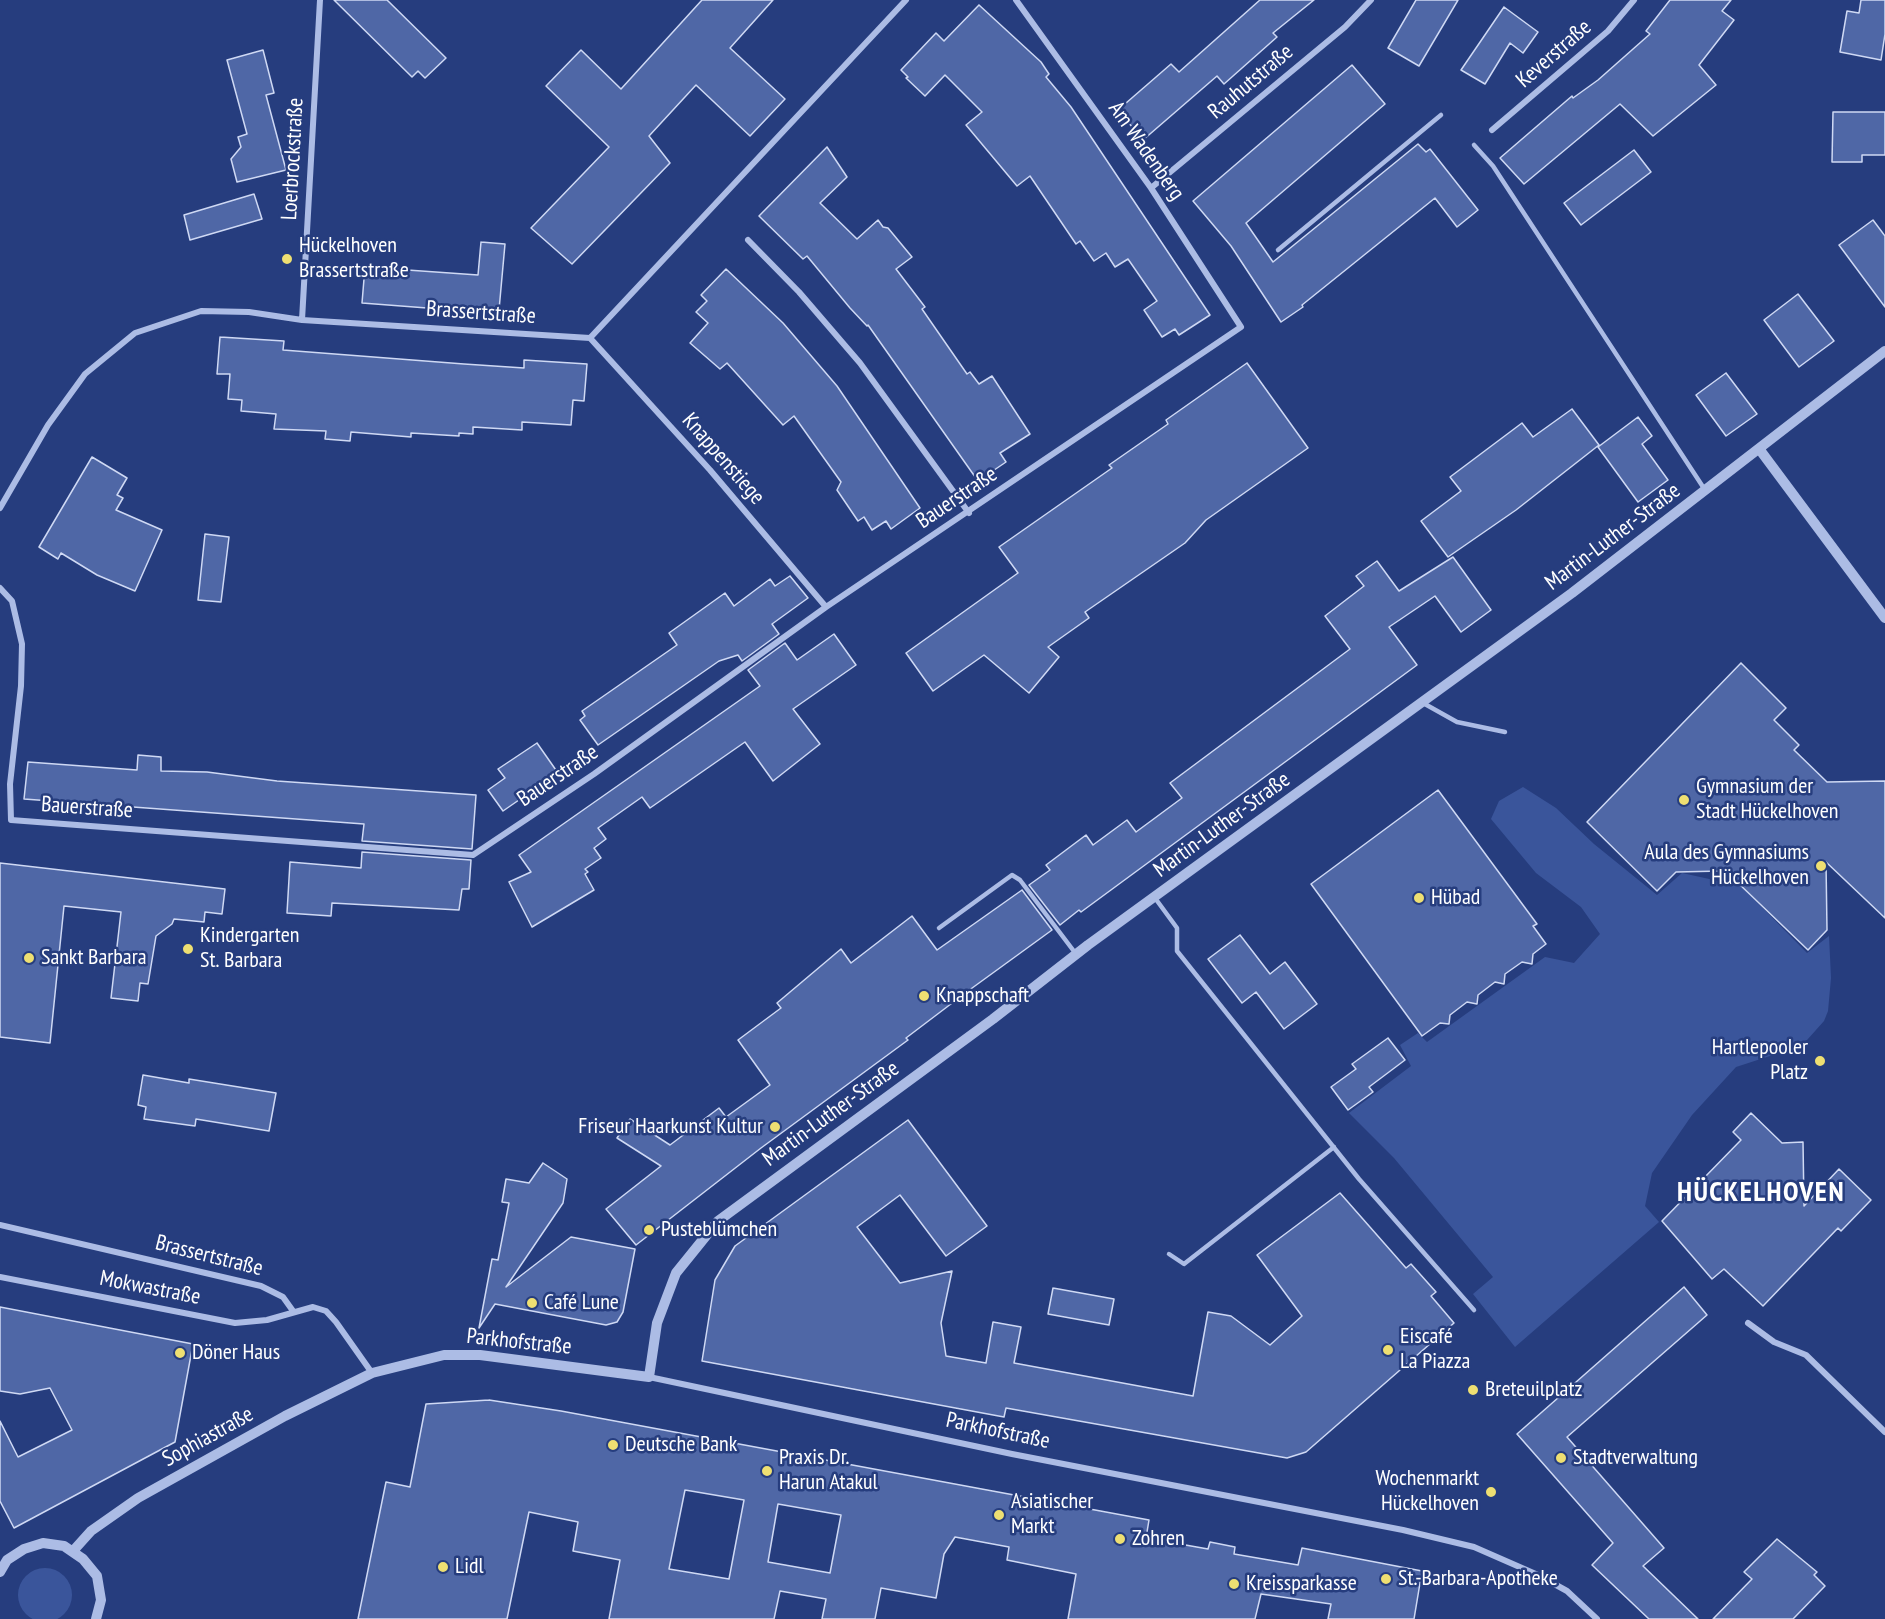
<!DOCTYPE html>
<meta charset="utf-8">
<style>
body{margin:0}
canvas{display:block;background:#263d7e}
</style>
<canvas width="1885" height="1619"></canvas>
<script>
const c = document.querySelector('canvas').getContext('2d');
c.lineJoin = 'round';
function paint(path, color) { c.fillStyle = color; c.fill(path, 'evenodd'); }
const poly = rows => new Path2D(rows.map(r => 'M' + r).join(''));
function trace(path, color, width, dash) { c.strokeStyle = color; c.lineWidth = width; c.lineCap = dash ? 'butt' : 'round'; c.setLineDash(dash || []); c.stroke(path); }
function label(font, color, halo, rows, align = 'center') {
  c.font = font + ' "PT Sans Narrow",sans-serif'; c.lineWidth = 5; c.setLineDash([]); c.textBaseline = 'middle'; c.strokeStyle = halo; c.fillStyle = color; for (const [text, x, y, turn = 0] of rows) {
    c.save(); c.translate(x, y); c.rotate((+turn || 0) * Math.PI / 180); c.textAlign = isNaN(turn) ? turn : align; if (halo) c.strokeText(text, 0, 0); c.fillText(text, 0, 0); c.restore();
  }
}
const green = poly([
 [1523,787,1556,808,1594,844,1657,895,1682,873,1741,886,1807,953,1829,936,1831,978,1828,1011,1824,1021,1807,1040,1776,1054,1736,1067,1692,1115,1652,1173,1645,1206,1659,1222,1515,1347,1473,1294,1493,1277,1394,1158,1349,1113,1411,1066,1400,1045,1418,1033,1427,1042,1545,957,1574,963,1600,934,1581,907,1536,873,1491,819,1499,801],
 '18 1595a27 27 0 1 1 54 0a27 27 0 1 1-54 0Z'
]);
const building = poly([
 [334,0,387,0,446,58,425,78,418,71,412,77,334,0],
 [702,0,773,0,730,48,785,99,750,136,696,85,649,136,670,163,572,264,531,228,609,147,546,86,581,50,621,89,702,0],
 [1260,0,1314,0,1273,33,1277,37,1224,84,1217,76,1143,140,1118,110,1171,64,1179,72,1260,0],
 [1416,0,1458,0,1419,66,1388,48,1416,0],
 [1670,0,1731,0,1722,11,1734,20,1699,65,1716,85,1653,136,1620,104,1524,184,1500,158,1572,96,1573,98,1598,80,1650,34,1646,31,1670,0],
 [1861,0,1885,0,1885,34,1881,60,1840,52,1847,11,1859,13,1861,0],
 [979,5,1041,62,1049,74,1046,77,1071,107,1210,315,1179,335,1175,329,1162,337,1144,310,1157,301,1128,259,1115,267,1106,253,1094,261,1080,241,1076,244,1030,176,1017,186,966,125,982,112,945,75,925,96,906,78,908,77,901,70,936,33,944,41,979,5],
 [1504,7,1538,32,1523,53,1510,43,1485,84,1461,70,1504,7],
 [263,50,274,93,266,95,286,170,237,182,231,159,241,147,238,137,247,134,227,60,263,50],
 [1352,65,1385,104,1246,223,1273,262,1418,144,1426,152,1430,149,1478,210,1457,227,1435,198,1302,305,1303,307,1281,322,1231,246,1193,201,1352,65],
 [1833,112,1885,112,1885,155,1862,155,1862,162,1832,162,1833,112],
 [827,147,847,177,820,203,857,239,878,220,883,227,888,228,912,257,896,269,925,307,922,309,967,374,970,372,979,384,992,376,1030,434,1000,453,1006,462,978,481,868,325,867,326,850,308,807,256,803,259,759,216,827,147],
 [1634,150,1651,172,1581,225,1564,203,1634,150],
 [254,194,262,219,190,240,184,215,254,194],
 [1873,220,1885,236,1885,307,1839,245,1873,220],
 [481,242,505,244,499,310,453,306,453,310,362,303,365,267,478,275,481,242],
 [726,269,783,323,837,386,920,508,891,529,886,521,872,530,864,517,858,521,837,490,841,482,794,416,783,425,727,363,720,369,690,343,708,323,696,312,707,301,701,295,726,269],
 [1798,294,1834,341,1799,367,1764,320,1798,294],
 [220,337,284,341,283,350,464,364,524,368,524,360,587,364,584,401,573,400,571,425,522,422,522,430,473,427,473,434,459,433,459,436,411,433,411,437,351,432,350,441,325,439,326,431,274,429,276,414,241,411,242,400,228,399,230,374,217,374,220,337],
 [1247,363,1308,448,1206,520,1185,543,1085,612,1089,618,1048,647,1059,657,1029,693,984,655,933,691,906,653,1018,573,999,547,1112,468,1109,465,1168,424,1166,420,1247,363],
 [1726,373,1757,414,1726,436,1696,395,1726,373],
 [1572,409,1599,445,1516,510,1448,557,1421,521,1461,491,1450,477,1522,423,1533,437,1572,409],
 [1638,417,1652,436,1642,444,1668,480,1638,502,1598,447,1638,417],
 [92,457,127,478,117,495,123,498,116,510,162,530,135,591,97,575,61,553,58,559,39,547,92,457],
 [205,534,229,537,221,602,198,600,205,534],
 [1453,557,1491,610,1461,632,1435,596,1389,627,1417,665,1081,912,1079,910,1060,925,1029,885,1050,870,1046,865,1086,835,1093,845,1127,820,1136,832,1182,798,1170,783,1350,649,1325,616,1364,586,1356,576,1377,561,1399,591,1453,557],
 [790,576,808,598,772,624,779,634,742,661,738,655,719,661,598,745,580,720,585,716,582,711,677,645,669,633,725,593,734,606,770,579,775,586,790,576],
 [834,634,856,665,793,709,820,744,773,781,745,742,650,808,642,797,598,828,606,839,594,848,601,858,585,869,588,872,585,874,594,890,532,927,509,882,531,872,519,855,760,686,748,670,785,643,797,660,834,634],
 [1741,663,1786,708,1774,720,1799,745,1794,750,1827,782,1885,781,1885,918,1826,862,1827,930,1808,950,1736,881,1722,881,1722,871,1676,872,1657,891,1587,822,1741,663],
 [537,743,558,773,503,811,488,790,505,778,498,769,537,743],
 [138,755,161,757,161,771,207,772,277,781,476,795,472,849,362,841,364,824,24,799,28,762,137,770,138,755],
 [1438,790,1537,924,1533,926,1546,944,1533,954,1532,964,1522,962,1505,974,1504,984,1495,982,1478,995,1477,1004,1467,1002,1450,1015,1449,1024,1440,1023,1422,1036,1311,884,1438,790],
 [362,852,471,860,469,889,462,889,459,910,332,903,331,916,287,913,290,862,361,868,362,852],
 [0,863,225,889,222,914,205,912,204,922,174,919,172,924,156,936,148,984,140,983,138,1001,111,998,121,912,64,906,50,1043,0,1037,0,863],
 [1022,890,1052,930,968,991,906,1038,908,1040,761,1148,636,1245,606,1209,661,1166,617,1138,630,1119,670,1145,719,1108,726,1117,770,1085,738,1040,781,1008,777,1003,841,949,851,963,912,916,937,950,1022,890],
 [1240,935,1270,974,1285,962,1317,1004,1284,1029,1256,992,1242,1003,1208,959,1240,935],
 [1388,1038,1405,1060,1369,1087,1373,1092,1348,1110,1331,1087,1356,1069,1352,1064,1388,1038],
 [143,1075,189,1083,189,1079,276,1093,269,1131,196,1119,195,1126,144,1119,146,1107,138,1105,143,1075],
 [1751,1113,1782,1143,1803,1142,1804,1206,1839,1169,1871,1200,1841,1231,1838,1228,1763,1306,1724,1269,1712,1279,1662,1221,1741,1140,1733,1132,1751,1113],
 [908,1120,987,1226,946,1256,900,1195,857,1227,900,1283,952,1271,941,1323,946,1356,986,1363,993,1322,1021,1327,1014,1363,1193,1396,1208,1312,1231,1316,1270,1345,1302,1316,1257,1255,1340,1193,1406,1268,1411,1264,1436,1292,1431,1296,1454,1323,1306,1452,1287,1458,1006,1408,1004,1417,702,1361,715,1280,735,1246,908,1120],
 [543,1163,567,1179,563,1203,506,1287,571,1237,635,1249,623,1312,617,1322,606,1325,495,1304,479,1328,492,1259,498,1260,509,1203,502,1202,506,1179,529,1183,543,1163],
 [1684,1287,1707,1315,1567,1437,1664,1548,1643,1566,1698,1619,1649,1619,1592,1565,1613,1543,1517,1434,1684,1287],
 [1053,1288,1114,1299,1109,1325,1048,1314,1053,1288],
 [0,1307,193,1344,175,1442,14,1528,0,1501,0,1421,18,1457,72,1430,50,1388,20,1394,0,1391,0,1307],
 [489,1400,561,1411,1149,1520,1146,1538,1208,1549,1210,1542,1235,1547,1234,1554,1298,1565,1302,1548,1422,1571,1414,1619,1328,1619,1331,1604,1261,1594,1255,1619,1068,1619,1076,1574,1007,1560,1009,1547,955,1537,944,1554,936,1598,881,1588,875,1619,822,1619,826,1599,780,1591,774,1619,609,1619,620,1560,573,1551,578,1522,529,1512,507,1619,358,1619,386,1482,410,1487,426,1404,489,1400],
 [685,1490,744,1500,729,1579,669,1569,685,1490],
 [778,1504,841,1515,830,1573,768,1562,778,1504],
 [1777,1539,1817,1572,1814,1575,1825,1586,1793,1619,1713,1619,1752,1579,1744,1572,1777,1539]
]);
const service = poly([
 [1474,145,1493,166,1705,490],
 [1278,250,1441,115],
 [1423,703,1457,722,1505,732],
 [1155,898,1177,928,1177,951,1359,1179,1474,1310],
 [939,928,1012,875,1020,880,1076,954],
 [1169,1254,1184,1264,1334,1147]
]);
const minor = poly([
 [1492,130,1608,31,1634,0],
 [1151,188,1345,27,1371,0],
 [748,240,799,292,860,363,969,513],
 [302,320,320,0],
 [590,338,710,470,826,607],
 [0,508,48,425,85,374,135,333,201,311,249,312,302,320,590,338,906,0],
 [0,588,12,601,22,644,21,686,10,784,11,820,473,855,594,774,826,607,1241,327,1151,188,1016,0],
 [0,1225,261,1286,283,1297,293,1311],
 [0,1277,235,1323,267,1320,313,1307,326,1311,336,1322,372,1373],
 [1748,1323,1774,1342,1806,1355,1885,1432],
 [649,1377,1012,1454,1403,1530,1474,1547,1538,1575,1567,1591,1597,1619]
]);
const tertiary = poly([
 [1760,450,1885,618],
 [73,1551,91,1531,138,1498,285,1416,372,1373,444,1355,480,1355,649,1377,657,1323,676,1273,718,1221,993,1019,1088,945,1572,593,1885,351],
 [0,1572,7,1560,24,1549,43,1543,64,1546,83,1559,97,1576,101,1600,96,1619]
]);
const markers = [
 [287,259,6,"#eedf72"],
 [1684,800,6,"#eedf72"],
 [1821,866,6,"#eedf72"],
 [1419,898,6,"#eedf72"],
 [188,949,6,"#eedf72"],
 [29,958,6,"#eedf72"],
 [924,996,6,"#eedf72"],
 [1820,1061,6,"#eedf72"],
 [775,1127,6,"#eedf72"],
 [649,1230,6,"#eedf72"],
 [532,1303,6,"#eedf72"],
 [1388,1350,6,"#eedf72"],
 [180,1353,6,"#eedf72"],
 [1473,1390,6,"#eedf72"],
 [613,1445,6,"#eedf72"],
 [1561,1458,6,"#eedf72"],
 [767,1471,6,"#eedf72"],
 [1491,1492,6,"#eedf72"],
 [999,1515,6,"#eedf72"],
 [1120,1539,6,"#eedf72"],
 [443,1567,6,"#eedf72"],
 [1386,1579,6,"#eedf72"],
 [1234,1584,6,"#eedf72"]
];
const streetNames = [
 ["Keverstraße",1554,54,-41],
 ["Rauhutstraße",1251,82,-40],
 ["Am Wadenberg",1146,151,55],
 ["Loerbrockstraße",293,159,-87],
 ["Brassertstraße",481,313,4],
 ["Knappenstiege",723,459,49],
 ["Bauerstraße",957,498,-34],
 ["Martin-Luther-Straße",1613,537,-37],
 ["Bauerstraße",558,776,-34],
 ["Bauerstraße",87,808,4],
 ["Martin-Luther-Straße",1222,825,-36],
 ["Martin-Luther-Straße",831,1114,-36],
 ["Brassertstraße",209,1256,14],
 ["Mokwastraße",150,1288,11],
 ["Parkhofstraße",519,1342,6],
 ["Parkhofstraße",998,1431,12],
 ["Sophiastraße",208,1437,-29]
];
const poiNames = [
 ["Hückelhoven",299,246],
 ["Brassertstraße",299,271],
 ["Gymnasium der",1696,787],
 ["Stadt Hückelhoven",1696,812],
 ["Aula des Gymnasiums",1809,853,"right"],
 ["Hückelhoven",1809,878,"right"],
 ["Hübad",1431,898],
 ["Kindergarten",200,936],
 ["St. Barbara",200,961],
 ["Sankt Barbara",41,958],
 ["Knappschaft",936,996],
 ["Hartlepooler",1808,1048,"right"],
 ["Platz",1808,1073,"right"],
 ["Friseur Haarkunst Kultur",763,1127,"right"],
 ["Pusteblümchen",661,1230],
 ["Café Lune",544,1303],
 ["Eiscafé",1400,1337],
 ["La Piazza",1400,1362],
 ["Döner Haus",192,1353],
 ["Breteuilplatz",1485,1390],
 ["Deutsche Bank",625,1445],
 ["Praxis Dr.",779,1458],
 ["Harun Atakul",779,1483],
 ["Stadtverwaltung",1573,1458],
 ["Wochenmarkt",1479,1479,"right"],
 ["Hückelhoven",1479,1504,"right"],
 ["Asiatischer",1011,1502],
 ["Markt",1011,1527],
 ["Zohren",1132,1539],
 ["Lidl",455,1567],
 ["St.-Barbara-Apotheke",1398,1579],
 ["Kreissparkasse",1246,1584]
];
const districtNames = [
 ["HÜCKELHOVEN",1761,1193]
];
paint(green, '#3a559b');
paint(building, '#4f67a6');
trace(building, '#cfd9f4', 1.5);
trace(service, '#acbce5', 4.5);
trace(minor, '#acbce5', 6);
trace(tertiary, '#acbce5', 10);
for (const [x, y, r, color] of markers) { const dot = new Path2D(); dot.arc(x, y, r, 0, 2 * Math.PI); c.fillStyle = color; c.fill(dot); trace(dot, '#263d7e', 2); }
label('22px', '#fff', '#263d7e', streetNames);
label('22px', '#fff', '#263d7e', poiNames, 'left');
c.letterSpacing = '1.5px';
label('bold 28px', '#fff', '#263d7e', districtNames);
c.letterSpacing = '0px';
</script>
